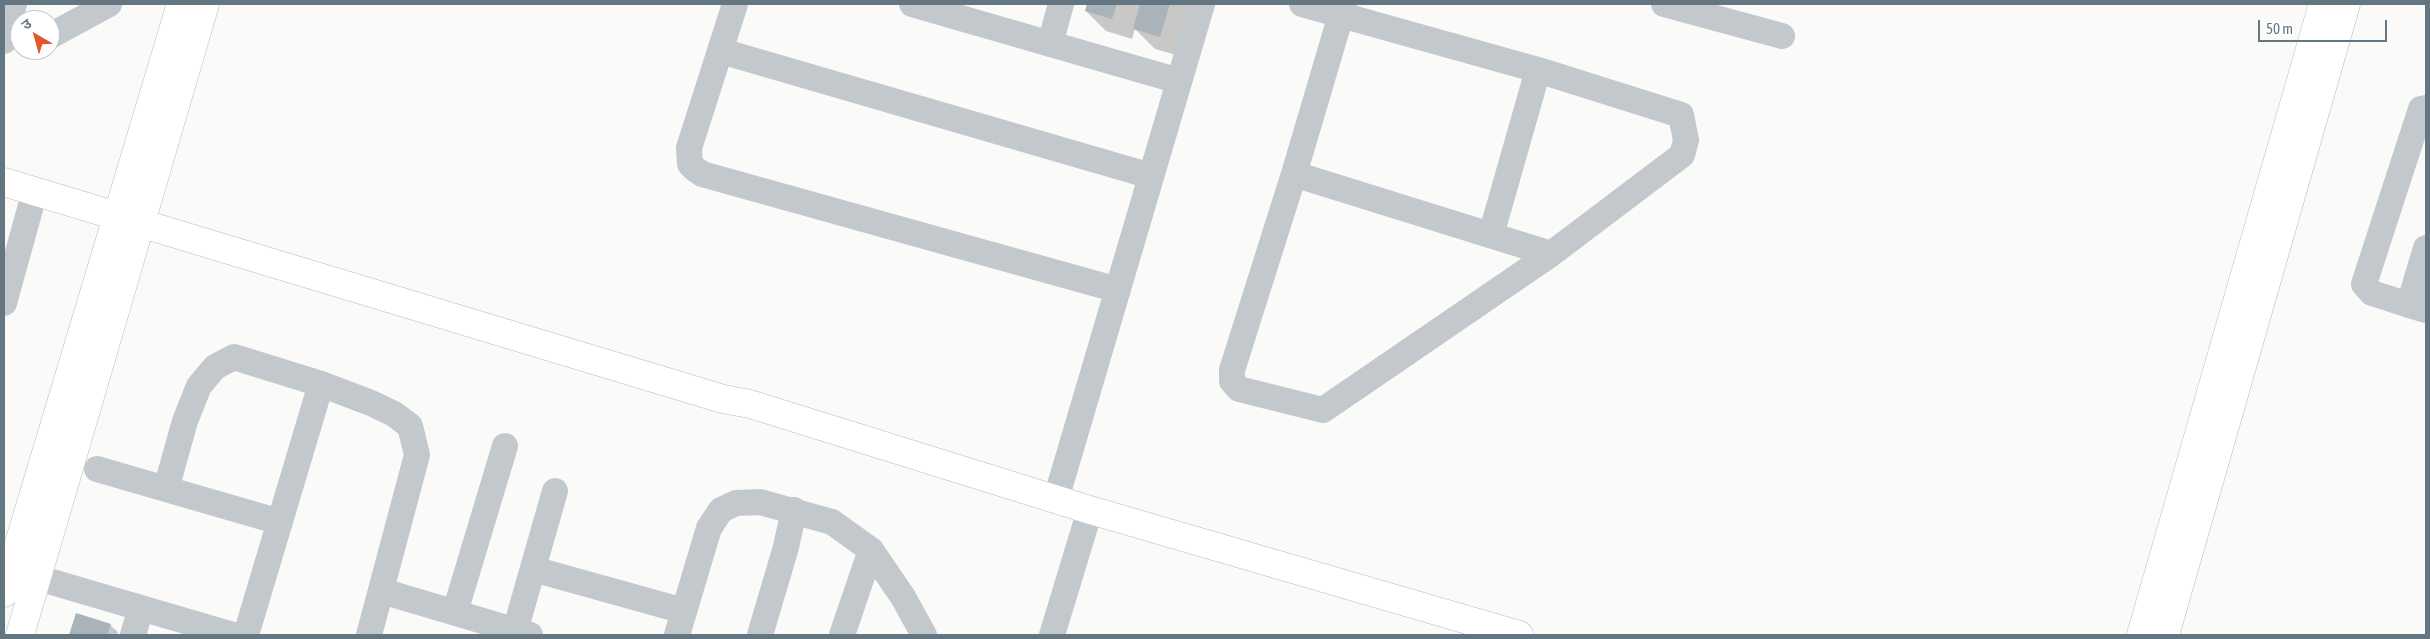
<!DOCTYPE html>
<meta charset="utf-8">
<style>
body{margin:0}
#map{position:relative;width:2430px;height:639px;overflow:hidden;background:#fafaf8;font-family:"Asap Condensed","Noto Sans Devanagari",sans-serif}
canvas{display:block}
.frame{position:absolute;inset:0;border:5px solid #657683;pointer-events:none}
.north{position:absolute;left:10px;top:10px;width:50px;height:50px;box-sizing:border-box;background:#fff;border:1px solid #c1c8cd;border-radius:50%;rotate:322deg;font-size:14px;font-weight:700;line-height:20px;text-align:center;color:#657683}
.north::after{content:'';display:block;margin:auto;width:18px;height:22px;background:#e4572e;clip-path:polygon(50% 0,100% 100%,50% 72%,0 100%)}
.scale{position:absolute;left:2258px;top:20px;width:129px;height:22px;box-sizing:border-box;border:2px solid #657683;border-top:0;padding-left:6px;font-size:15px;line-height:18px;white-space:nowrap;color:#657683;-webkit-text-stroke:4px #fff;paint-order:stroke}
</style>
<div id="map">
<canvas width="2430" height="639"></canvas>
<div class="frame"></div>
<div class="north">उ</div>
<div class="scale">50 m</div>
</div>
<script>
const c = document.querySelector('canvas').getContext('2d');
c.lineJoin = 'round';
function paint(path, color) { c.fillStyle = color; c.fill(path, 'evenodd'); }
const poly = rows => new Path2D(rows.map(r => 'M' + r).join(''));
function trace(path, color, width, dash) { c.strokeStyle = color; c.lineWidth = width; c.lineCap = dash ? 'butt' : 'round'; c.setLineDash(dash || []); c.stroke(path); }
const shadow = poly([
 [1088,4,1196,4,1180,56,1155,49,1135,29,1132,39,1106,31,1086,11],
 [76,615,110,625,118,632,117,635,70,635]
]);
const building = poly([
 [1087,4,1117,4,1112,19,1085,11],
 [1140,4,1170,4,1160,37,1133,29],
 [76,613,111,624,107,635,69,635]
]);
const minor = poly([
 [735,4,689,148,690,164,695,169,702,174,1118,290],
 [912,4,1179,81],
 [1302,4,1341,15,1538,70,1681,115,1686,140,1682,155,1551,254,1323,410,1239,389,1232,381,1232,370,1294,174,1341,15,1344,4],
 [1664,4,1782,36],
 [50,36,109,4],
 [4,41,14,4],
 [1050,44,1061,4],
 [721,51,1151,176],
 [1294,174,1551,254],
 [1491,235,1538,70],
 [4,303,35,191],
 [2409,305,2372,293,2364,284,2421,109,2426,108],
 [2426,310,2409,305,2426,248],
 [97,469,280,522],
 [166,489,185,421,199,386,215,367,234,357,321,384,371,403,394,414,410,426,417,455,369,635],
 [1056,499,1202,4],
 [533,569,684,611],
 [52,582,233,635],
 [382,591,530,635],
 [455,612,505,446],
 [515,631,555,491],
 [133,635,141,608],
 [246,635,321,384],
 [677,635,709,528,721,510,736,503,760,502,832,522,871,550,903,597,924,635],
 [760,635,786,547,794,510],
 [842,635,871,550],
 [1052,635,1090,510]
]);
const major = poly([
 [4,182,723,399,750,404,1090,510,1519,635],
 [4,593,181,4],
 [20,635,205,4],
 [2141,635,2323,4],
 [2165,635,2346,4]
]);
paint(shadow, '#0003');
paint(building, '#aab3b9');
trace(major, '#b5babe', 29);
trace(minor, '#c3c8cc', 26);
trace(major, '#fff', 28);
</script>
